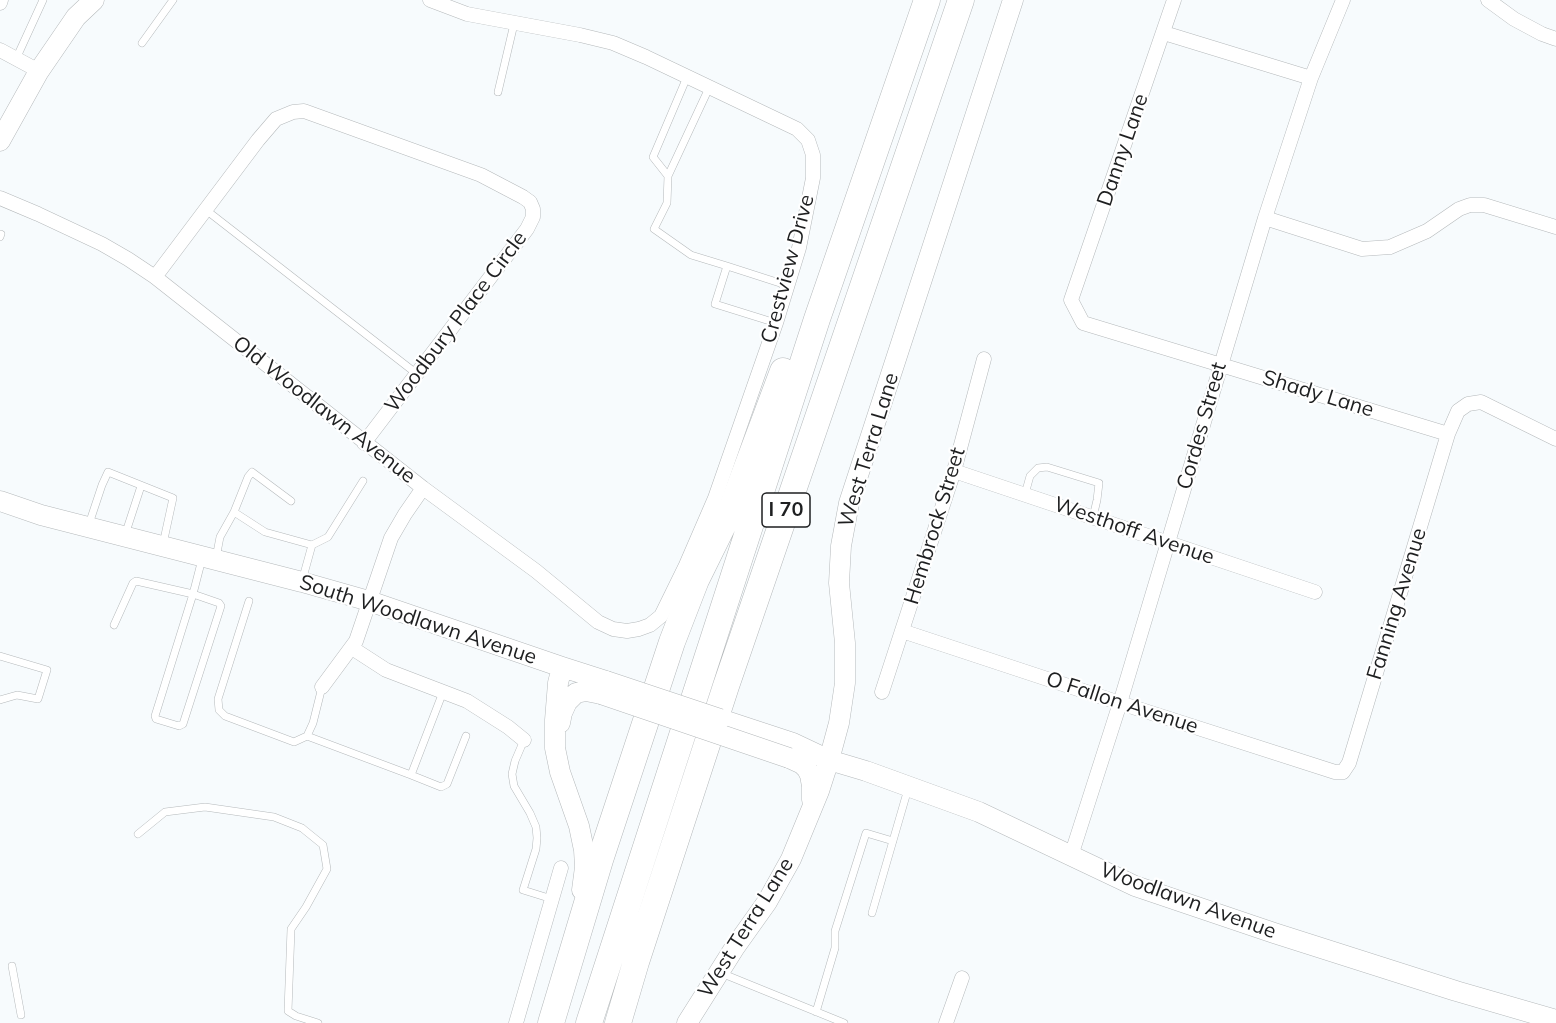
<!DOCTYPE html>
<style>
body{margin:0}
canvas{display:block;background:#f7fbfd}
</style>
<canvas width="1556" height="1023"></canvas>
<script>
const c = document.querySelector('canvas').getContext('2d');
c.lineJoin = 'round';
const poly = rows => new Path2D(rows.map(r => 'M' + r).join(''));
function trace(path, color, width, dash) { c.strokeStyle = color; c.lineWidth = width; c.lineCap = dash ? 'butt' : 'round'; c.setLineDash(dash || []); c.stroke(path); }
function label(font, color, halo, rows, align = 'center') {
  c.font = font + ' Mulish,sans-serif'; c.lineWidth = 4.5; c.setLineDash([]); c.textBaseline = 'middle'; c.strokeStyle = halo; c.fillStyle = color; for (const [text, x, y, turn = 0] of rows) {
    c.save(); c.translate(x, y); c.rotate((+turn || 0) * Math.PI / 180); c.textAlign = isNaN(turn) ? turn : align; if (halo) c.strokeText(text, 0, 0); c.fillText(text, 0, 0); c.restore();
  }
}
const lane = poly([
 [142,43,173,0],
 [16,59,43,0],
 [709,88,668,176,667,203,654,229,691,255,727,266],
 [498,92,514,24],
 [668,176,653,157,687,77],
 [206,210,417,374],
 [0,237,1,234],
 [776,323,715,304,727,266,786,285],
 [1025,494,1030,476,1038,468,1047,467,1099,483,1097,500,1093,517],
 [234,512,265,532,312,545,328,537,363,481],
 [89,524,102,485,108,472,173,498,163,544],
 [125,535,141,486],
 [216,558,220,537,234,512,248,477,252,472,291,501],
 [302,581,312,545],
 [193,594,219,603,221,606,183,724,179,726,156,719,155,716,193,594],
 [249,601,218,699,219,710,225,716,294,742,307,736,313,723,322,687],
 [114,625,133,583,136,581,193,594,202,559],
 [0,656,47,670,38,699,17,695,0,700],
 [443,692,411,775,441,787,447,784,466,736],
 [307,736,411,775],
 [524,740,515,761,512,774,514,786,530,813,536,827,537,838,536,849,523,890,552,899],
 [138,834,165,812,205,807,274,817,302,828,323,845,327,869,306,907,291,929,288,1011,296,1016,318,1023],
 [872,913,908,789],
 [12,966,21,1015],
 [721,973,844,1023],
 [816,1012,835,948,835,931,866,833,893,841]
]);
const street = poly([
 [1174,0,1071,300,1083,323,1448,434,1458,411,1468,404,1481,402,1556,439],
 [1488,0,1514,19,1542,34,1556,39],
 [0,3,1,0],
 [1164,33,1311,78],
 [0,50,39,71],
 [0,198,38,214,102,244,128,259,155,277,423,488,536,571,598,622,613,629,627,631,639,629,650,625,661,616,686,565,715,498,776,323,799,248,813,178,813,155,808,140,797,129,646,57,613,43,580,35,467,14,430,0],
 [1265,218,1362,249,1390,247,1427,231,1459,209,1470,205,1484,205,1556,227],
 [155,277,258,140,276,119,293,112,304,111,481,175,523,197,530,202,533,209,533,217,527,229,364,443],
 [954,471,1315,592],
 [902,631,1120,703,1335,772,1343,772,1349,763,1448,434],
 [352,648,386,670,467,701,508,727,524,740],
 [322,687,356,641,391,538,405,514,423,488],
 [882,692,954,471,984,359],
 [1071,856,1120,703,1265,218,1311,78,1343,0],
 [516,1023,561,868],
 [946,1023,962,978]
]);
const secondary = poly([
 [0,141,39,71,76,17,94,0],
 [0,501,41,515,302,582,369,601,562,667,606,681],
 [562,667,558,683,555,720,555,748,560,772,579,826,584,850,585,867,582,890],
 [720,719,793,743,829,760,866,771,979,812,1135,886,1274,933,1456,991,1556,1020],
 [560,723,562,713,567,702,576,693,586,691,601,694],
 [789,758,802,764,807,769,810,775,812,786,812,800],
 [687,1023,735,947,767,902,791,859,819,791,829,760,839,723,845,683,845,643,839,583,841,546,849,503,1013,0]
]);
const highway = poly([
 [551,1023,600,860,672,642,696,580,732,507,783,371],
 [589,1023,817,319,927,0],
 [618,1023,636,962,726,686,961,0]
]);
const secondaryBridge = poly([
 [606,681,720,719],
 [601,694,789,758]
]);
const shields = [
 [786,510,48]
];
const shieldNames = [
 ["I 70",786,510]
];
const streetNames = [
 ["Danny Lane",1123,150,-71],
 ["Crestview Drive",788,269,-75],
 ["Woodbury Place Circle",456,322,-53],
 ["Shady Lane",1318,394,17],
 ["Old Woodlawn Avenue",324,410,38],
 ["Cordes Street",1202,426,-74],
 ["West Terra Lane",869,450,-73],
 ["Hembrock Street",935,526,-73],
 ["Westhoff Avenue",1134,531,19],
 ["Fanning Avenue",1397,604,-73],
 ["South Woodlawn Avenue",418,620,18],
 ["O Fallon Avenue",1122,703,18],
 ["Woodlawn Avenue",1188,901,20],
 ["West Terra Lane",746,928,-58]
];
trace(lane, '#b5b9bb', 8);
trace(street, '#b5b9bb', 15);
trace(secondary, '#b5b9bb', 21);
trace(highway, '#b5b9bb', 27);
trace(lane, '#fff', 7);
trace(street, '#fff', 14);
trace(secondary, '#fff', 20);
trace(highway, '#fff', 26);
trace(secondaryBridge, '#b5b9bb', 21, []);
trace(secondaryBridge, '#fff', 20);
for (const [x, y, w] of shields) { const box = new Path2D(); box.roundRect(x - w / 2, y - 17, w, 34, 4.5); c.fillStyle = '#fff'; c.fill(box); trace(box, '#1e1f20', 1.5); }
label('bold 20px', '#1e1f20', null, shieldNames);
label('21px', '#1e1f20', '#fff', streetNames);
</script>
